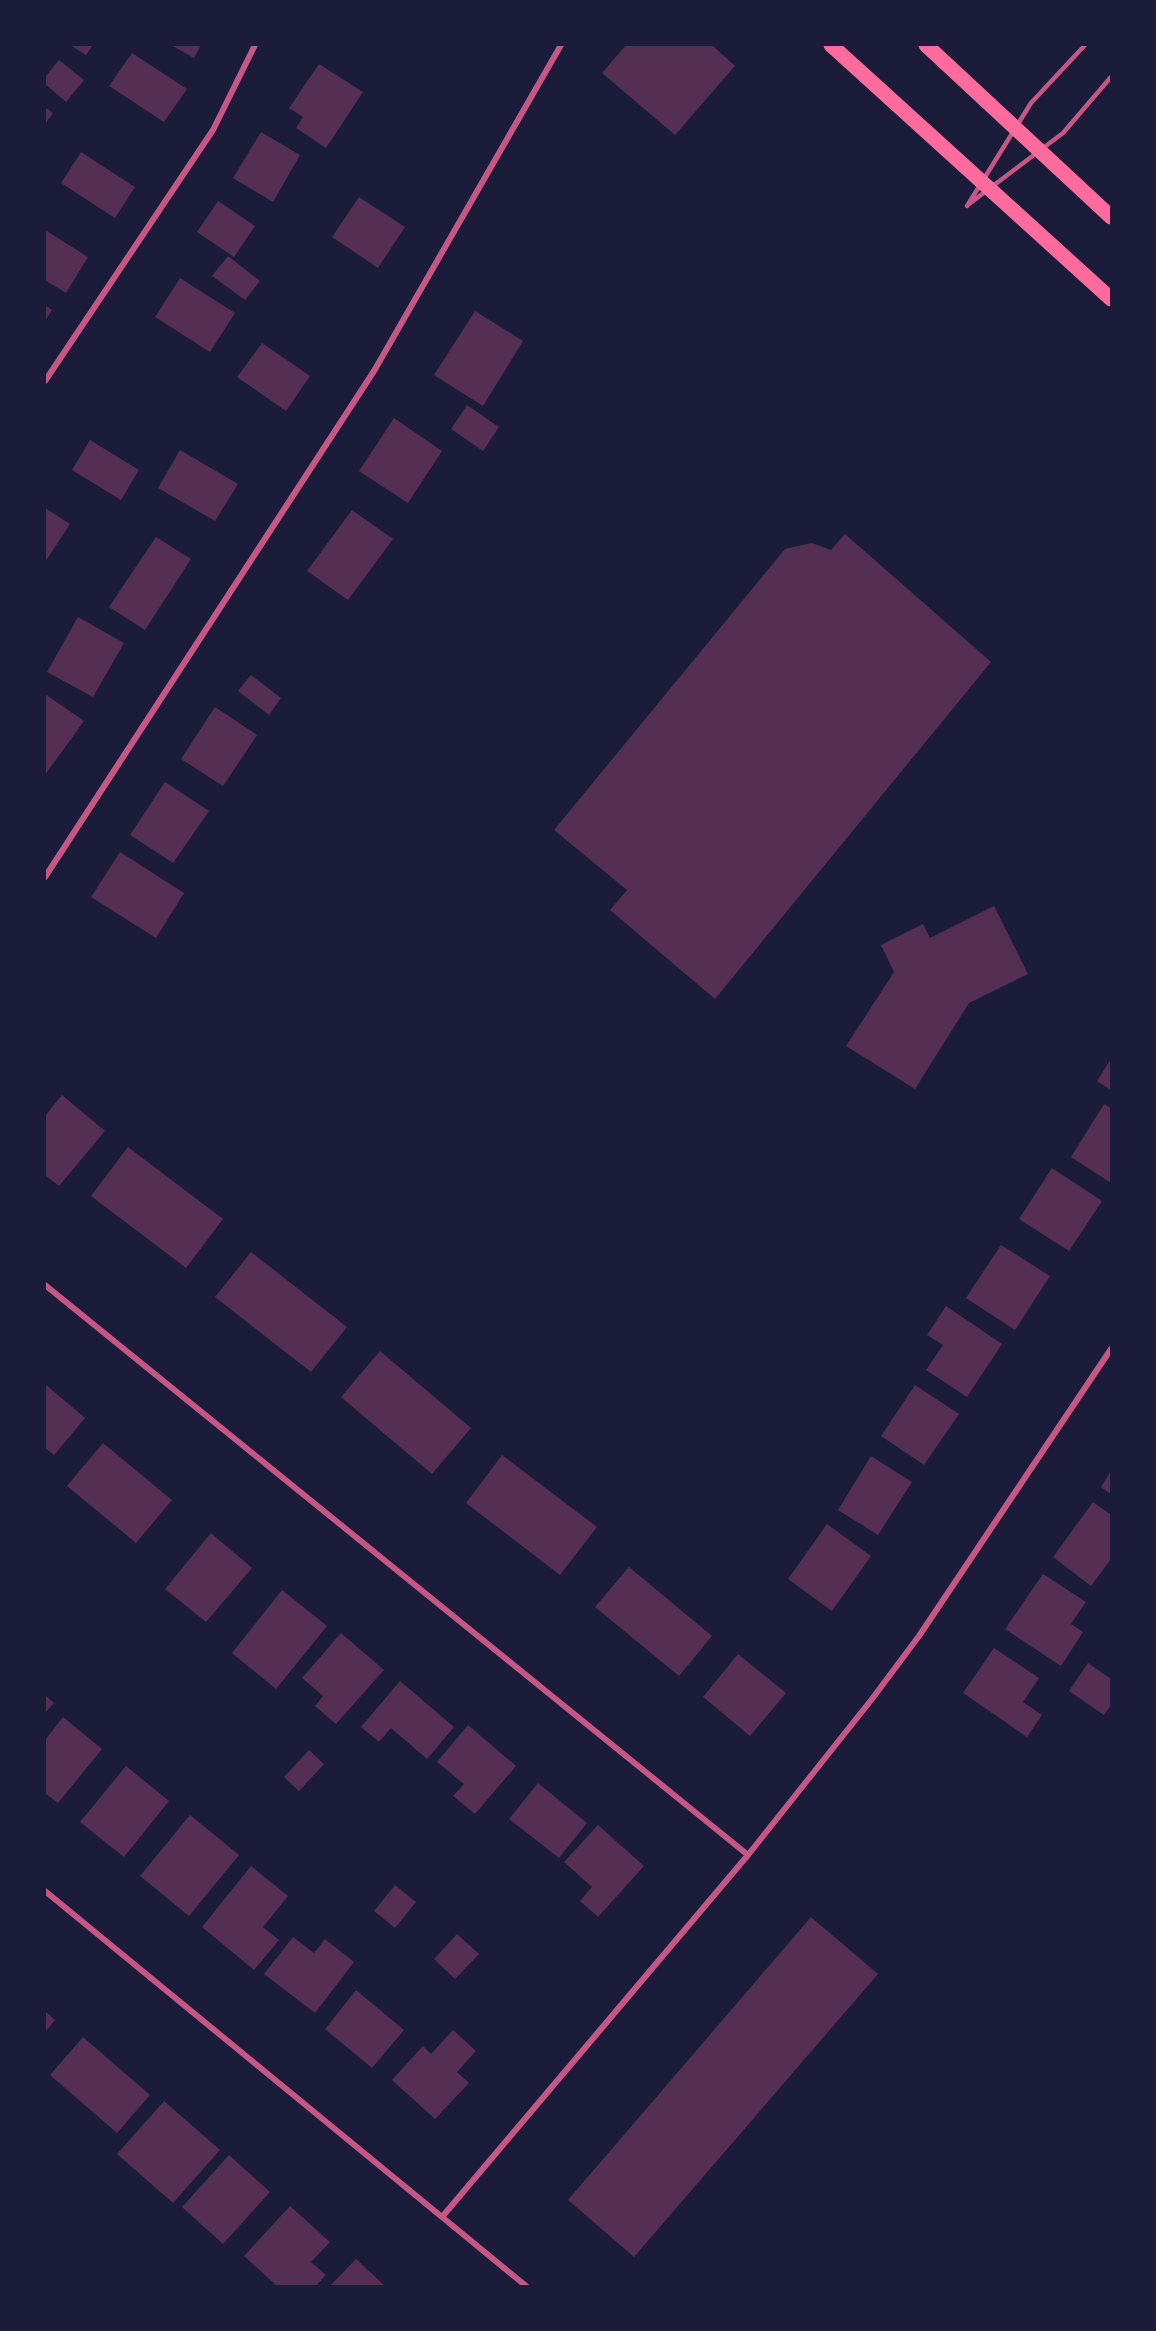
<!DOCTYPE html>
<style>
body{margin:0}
#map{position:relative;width:1156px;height:2331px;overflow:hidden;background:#1b1b3a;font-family:Spectral,serif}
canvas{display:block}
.frame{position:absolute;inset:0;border:46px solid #1b1b3a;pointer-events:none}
</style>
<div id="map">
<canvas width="1156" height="2331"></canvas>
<div class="frame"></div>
</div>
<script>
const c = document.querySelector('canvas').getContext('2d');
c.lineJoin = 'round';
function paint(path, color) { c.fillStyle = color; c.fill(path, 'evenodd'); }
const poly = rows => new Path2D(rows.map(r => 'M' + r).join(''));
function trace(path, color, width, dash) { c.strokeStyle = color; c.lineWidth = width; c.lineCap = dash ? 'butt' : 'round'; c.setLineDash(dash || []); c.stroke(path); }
const building = poly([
 [70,45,93,45,86,55],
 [171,45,201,45,194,58],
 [626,45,712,45,735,66,675,135,602,73],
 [132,53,187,89,164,122,109,86],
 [59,60,84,80,66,102,45,84,45,77],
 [319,64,363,92,326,148,296,128,303,117,289,108],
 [45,107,53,113,45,124],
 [261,132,300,155,273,202,233,178],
 [81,152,135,187,115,218,61,183],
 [359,197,405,227,378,268,332,237],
 [218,201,255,226,234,257,197,232],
 [45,230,88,257,66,293,45,280],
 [228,256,260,281,245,300,212,276],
 [180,278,235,313,210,352,155,317],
 [45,305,52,310,45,321],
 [475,311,523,341,483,406,434,375],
 [262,343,310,376,286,411,237,377],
 [467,405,499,427,483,451,451,429],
 [394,418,442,451,408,503,359,471],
 [90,440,139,470,121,500,72,470],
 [180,450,238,484,215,521,158,488],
 [45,508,70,524,45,562],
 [352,510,393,539,348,600,307,571],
 [845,534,991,662,715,999,610,910,627,890,554,830,785,549,812,543,831,550],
 [156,537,191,559,145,630,109,607],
 [78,617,124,643,93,697,47,672],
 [251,675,281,698,269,715,238,691],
 [45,694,84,721,45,775],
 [215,707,257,735,223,786,181,759],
 [165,782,209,811,173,863,130,835],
 [120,852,184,893,156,938,91,897],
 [994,906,1028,974,969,1003,915,1089,846,1046,894,972,881,945,923,924,930,938],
 [1111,1059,1111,1090,1097,1081],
 [62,1095,105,1131,59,1186,45,1175,45,1116],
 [1104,1104,1111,1108,1111,1183,1071,1157],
 [128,1147,223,1219,186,1268,91,1196],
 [1052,1168,1102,1201,1069,1251,1019,1219],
 [1001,1245,1050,1276,1015,1330,966,1298],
 [251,1252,347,1327,311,1372,215,1297],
 [946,1306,1002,1344,967,1397,926,1370,943,1345,927,1335],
 [380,1351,471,1428,432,1474,341,1397],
 [45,1384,85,1418,54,1455,45,1448],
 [915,1385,959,1414,924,1465,881,1436],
 [103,1443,172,1500,136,1543,67,1486],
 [502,1455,597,1527,560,1575,466,1503],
 [871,1456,912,1482,878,1535,838,1510],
 [1111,1471,1111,1494,1101,1487],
 [1093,1502,1111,1515,1111,1559,1091,1586,1053,1557],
 [827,1524,871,1556,832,1611,788,1579],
 [211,1533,252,1568,206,1622,165,1589],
 [629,1567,712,1636,679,1676,595,1607],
 [1043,1574,1086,1602,1071,1624,1083,1632,1061,1666,1005,1629],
 [282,1590,327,1626,276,1689,232,1653],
 [341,1633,384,1670,336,1724,315,1706,323,1696,302,1678],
 [994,1648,1039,1678,1023,1702,1042,1715,1027,1737,963,1693],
 [738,1654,786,1693,750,1736,703,1697],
 [1088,1663,1111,1679,1111,1705,1104,1715,1069,1691],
 [400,1681,454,1727,427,1759,391,1728,379,1742,361,1727],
 [45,1695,54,1703,45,1713],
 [63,1717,102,1749,58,1803,45,1793,45,1740],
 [468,1725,516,1766,475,1814,453,1796,464,1784,437,1762],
 [309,1750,324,1764,299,1791,284,1777],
 [126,1766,169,1801,124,1857,80,1822],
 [538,1783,587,1823,559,1858,509,1819],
 [190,1815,239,1855,189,1916,140,1876],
 [598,1825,644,1866,598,1917,580,1901,592,1887,564,1862],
 [251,1866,288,1896,263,1927,279,1940,254,1970,202,1927],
 [395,1885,416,1902,395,1928,374,1911],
 [811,1917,878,1974,634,2257,568,2200],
 [457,1934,479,1954,455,1979,434,1959],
 [293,1937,314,1953,325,1939,354,1962,315,2013,264,1974],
 [356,1990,404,2030,372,2068,325,2029],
 [45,2011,55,2020,45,2032],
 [453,2030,476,2051,457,2072,469,2083,435,2119,392,2080,423,2046,431,2054],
 [83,2037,150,2095,117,2133,50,2075],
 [164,2101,220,2150,173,2203,117,2154],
 [229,2155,270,2192,223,2244,182,2207],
 [290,2206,330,2242,311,2262,326,2275,316,2286,277,2286,244,2256],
 [356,2259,385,2286,330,2286]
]);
const service = poly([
 [969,204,1063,133,1111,77],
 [967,206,1031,103,1085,45]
]);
const minor = poly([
 [45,381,213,130,255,45],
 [45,877,374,371,561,45],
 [45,1285,748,1855],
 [45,1891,526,2286],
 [442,2217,748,1855,872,1699,919,1636,1111,1349]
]);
const primary = poly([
 [831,45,1111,299],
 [926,45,1111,217]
]);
paint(building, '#542f53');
trace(service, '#c65784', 4.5);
trace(minor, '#c65784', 6);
trace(primary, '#ff6b9d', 15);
</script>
